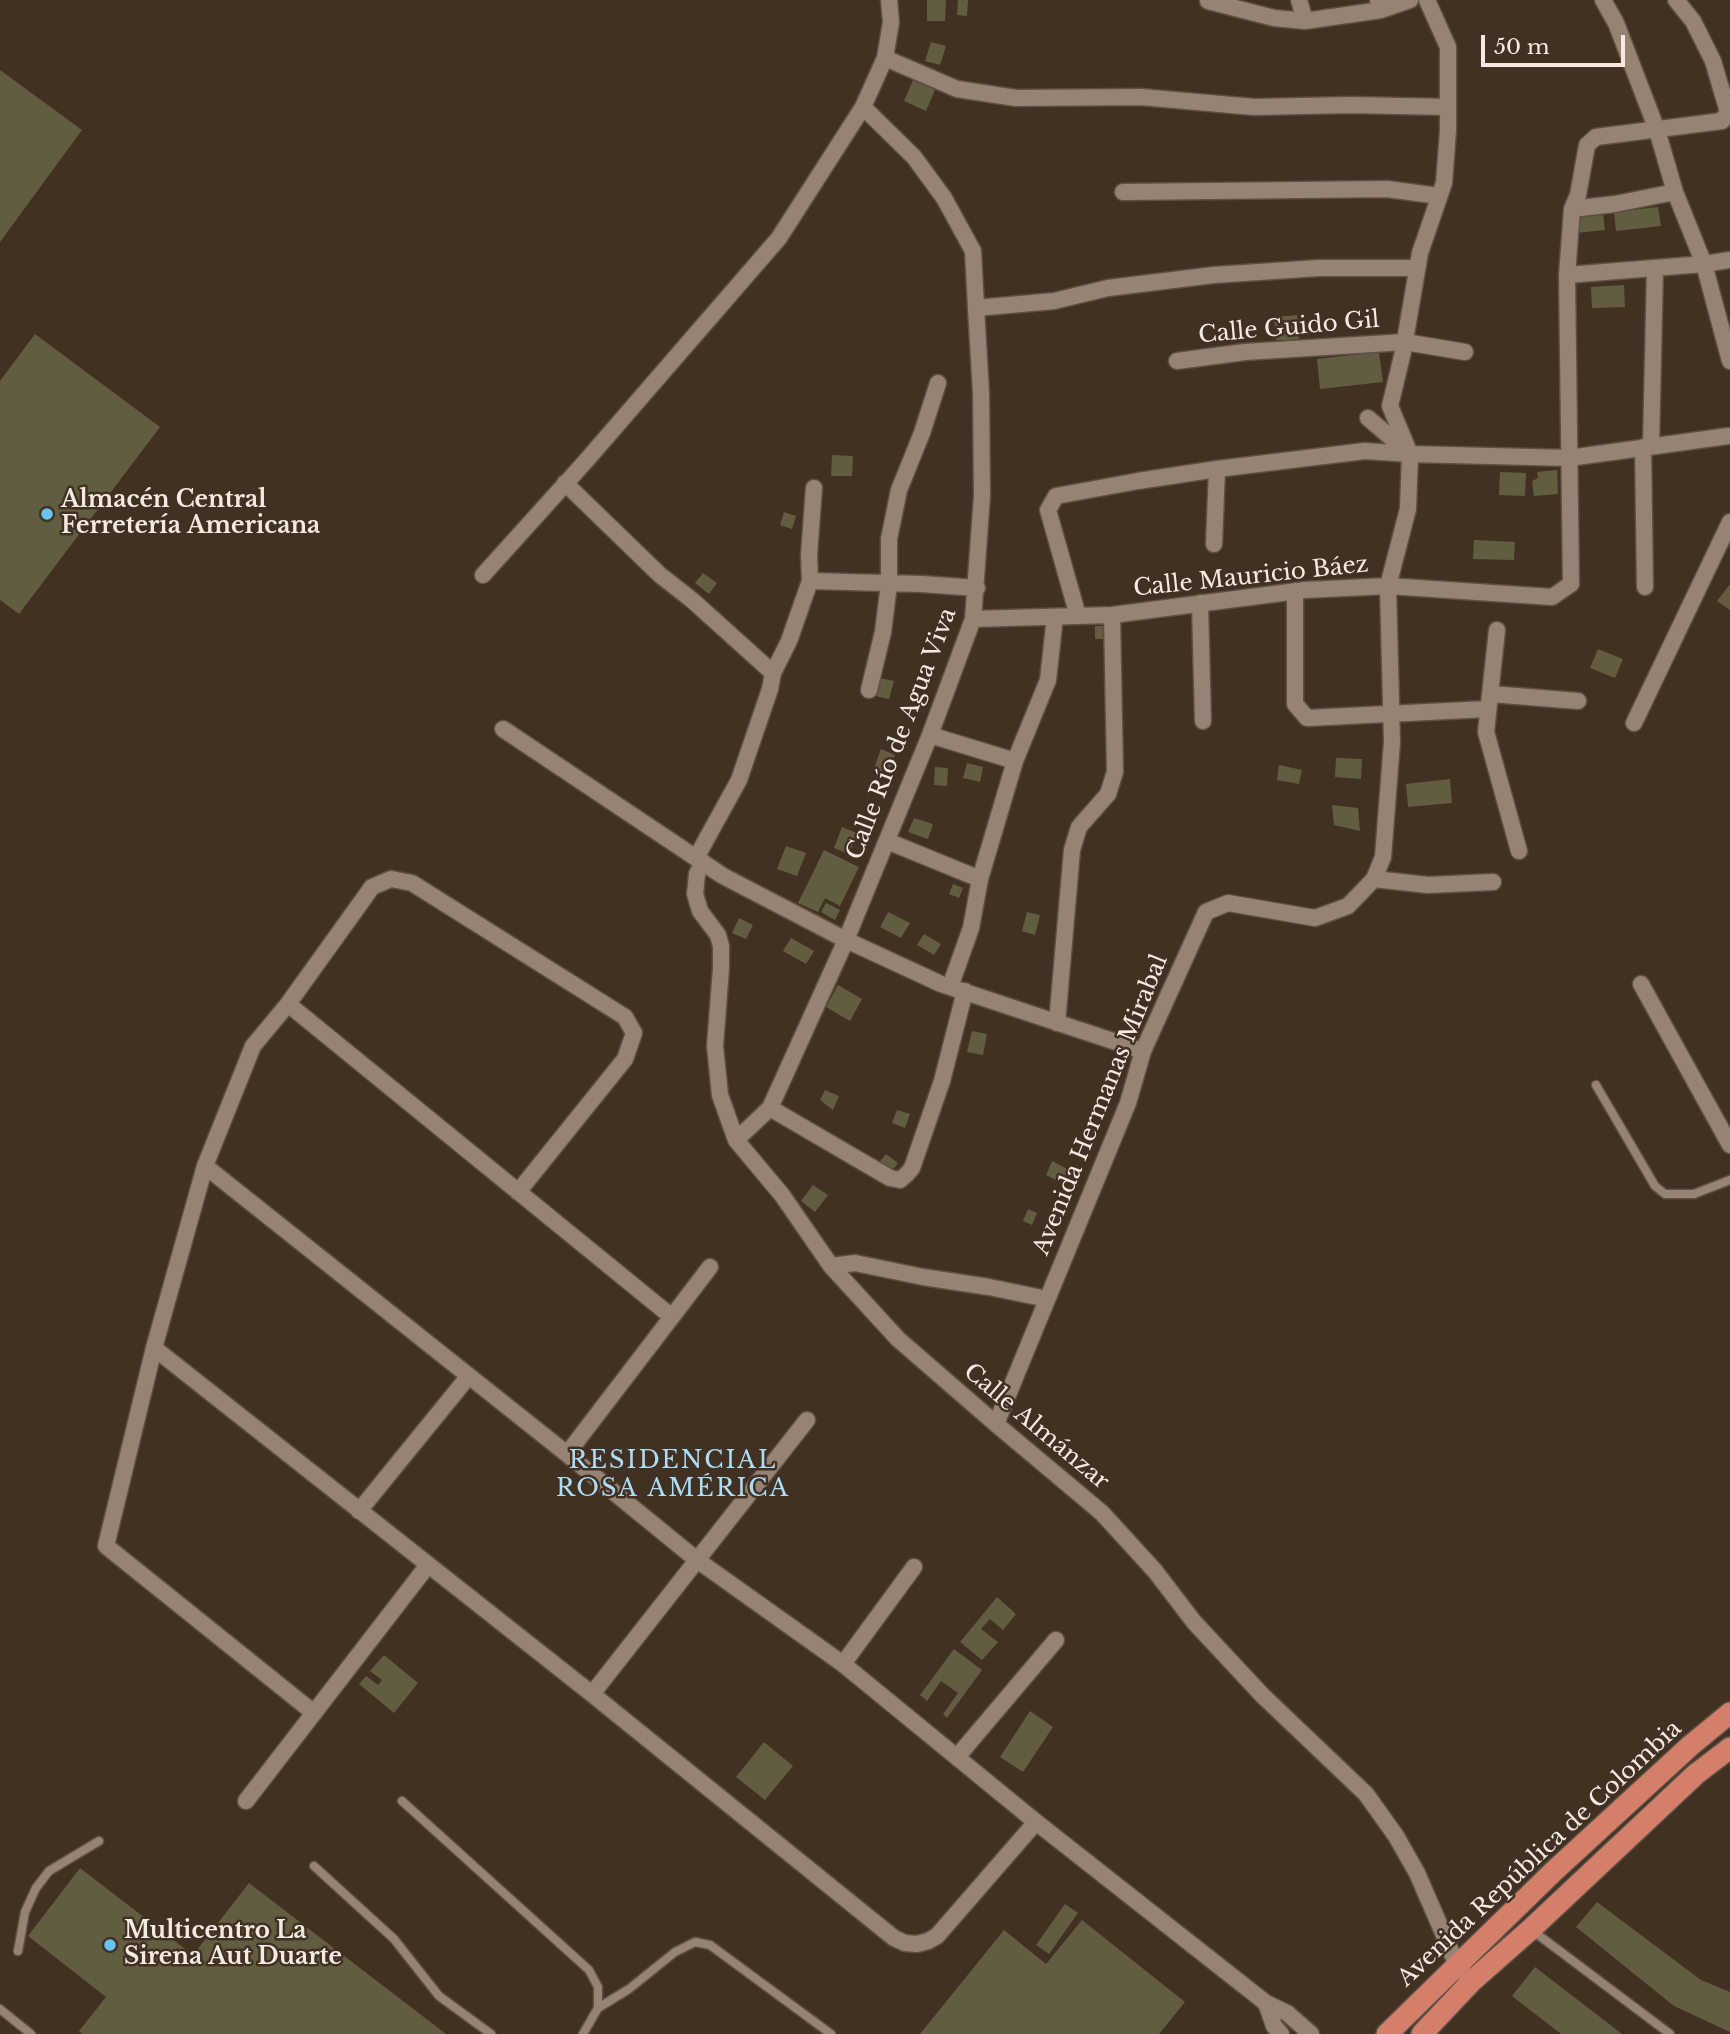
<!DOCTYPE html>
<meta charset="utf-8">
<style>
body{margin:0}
#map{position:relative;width:1730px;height:2034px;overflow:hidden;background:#403123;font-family:"Libre Baskerville",serif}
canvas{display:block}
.scale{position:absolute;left:1481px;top:35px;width:144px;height:32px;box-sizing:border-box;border:4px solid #f4eae2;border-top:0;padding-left:9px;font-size:21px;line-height:24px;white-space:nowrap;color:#f4eae2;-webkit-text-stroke:5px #403123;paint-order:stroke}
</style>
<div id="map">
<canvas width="1730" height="2034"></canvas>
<div class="scale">50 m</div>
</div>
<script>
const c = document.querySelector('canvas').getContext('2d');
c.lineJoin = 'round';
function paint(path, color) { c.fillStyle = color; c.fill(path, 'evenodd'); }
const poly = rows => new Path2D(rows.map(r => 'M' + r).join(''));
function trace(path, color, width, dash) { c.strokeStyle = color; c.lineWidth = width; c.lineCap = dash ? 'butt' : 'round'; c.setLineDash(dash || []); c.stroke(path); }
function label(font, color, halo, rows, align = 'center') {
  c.font = font + ' "Libre Baskerville",serif'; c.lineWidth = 5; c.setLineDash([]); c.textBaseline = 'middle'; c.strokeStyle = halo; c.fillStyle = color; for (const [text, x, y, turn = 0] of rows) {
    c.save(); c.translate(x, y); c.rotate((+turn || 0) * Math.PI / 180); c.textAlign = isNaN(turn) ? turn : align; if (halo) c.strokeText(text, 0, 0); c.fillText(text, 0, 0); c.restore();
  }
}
const building = poly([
 [927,0,946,0,945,21,927,21],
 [958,0,968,0,967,16,957,15],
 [931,42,946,46,940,65,925,61],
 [0,70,82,130,0,242],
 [913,80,935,90,926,111,904,101],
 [1658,207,1661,226,1616,231,1614,212],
 [1603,213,1605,230,1575,233,1574,216],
 [1624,285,1625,307,1592,308,1591,287],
 [1297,315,1299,339,1291,340,1291,345,1285,346,1285,340,1276,340,1274,317],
 [35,334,160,427,19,614,0,600,0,381],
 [1379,352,1383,382,1320,389,1317,359],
 [832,455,853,456,852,476,831,476],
 [1557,470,1558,494,1534,496,1532,481,1538,478,1537,472],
 [1500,472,1526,473,1525,496,1499,495],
 [784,512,796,516,792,529,780,525],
 [1474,540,1515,542,1514,560,1473,559],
 [703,573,717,583,709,594,695,583],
 [1730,584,1730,610,1717,601],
 [1095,626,1104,626,1104,639,1095,639],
 [1598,649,1623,659,1615,678,1590,668],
 [880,678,894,681,889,699,875,696],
 [881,749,895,755,888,774,874,769],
 [1336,758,1362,759,1361,779,1335,777],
 [967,763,983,767,980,782,963,778],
 [1279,765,1302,770,1299,784,1277,780],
 [935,767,948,768,947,786,934,785],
 [1450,779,1452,803,1408,807,1406,784],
 [1332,805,1358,808,1360,831,1334,825],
 [914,818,933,824,928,839,908,832],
 [842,827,857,833,849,854,834,848],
 [786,846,806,853,797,876,777,869],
 [824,850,859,867,840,906,825,898,818,912,798,903],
 [953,884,963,888,959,898,949,894],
 [826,903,840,910,835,920,821,912],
 [888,912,910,923,901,938,880,927],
 [1027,912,1040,915,1035,935,1022,931],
 [739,918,753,925,746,939,732,933],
 [924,934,941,944,934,955,917,945],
 [791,938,814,951,806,964,783,951],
 [838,985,862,999,850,1021,826,1007],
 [972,1031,987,1034,983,1055,967,1052],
 [825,1090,839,1096,833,1110,820,1100],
 [897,1110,910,1114,905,1128,892,1123],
 [886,1154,898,1163,890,1174,878,1164],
 [1052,1161,1069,1170,1062,1183,1046,1175],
 [813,1185,828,1195,815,1212,801,1201],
 [1028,1209,1037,1213,1032,1225,1023,1221],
 [997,1597,1016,1614,1003,1630,990,1619,981,1629,998,1642,982,1660,960,1642],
 [954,1649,982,1670,947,1718,943,1714,958,1693,941,1681,927,1701,920,1695],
 [384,1655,418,1683,394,1713,359,1684,366,1676,378,1685,382,1680,370,1671],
 [1030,1711,1053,1727,1023,1772,1000,1757],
 [764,1742,793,1766,765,1800,736,1777],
 [80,1868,193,1955,249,1883,446,2034,82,2034,79,2031,106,1997,28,1936],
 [1597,1902,1701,1980,1730,1992,1730,2032,1674,2006,1576,1927],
 [1065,1904,1078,1913,1049,1954,1036,1945],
 [1082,1920,1185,2002,1159,2034,920,2034,1004,1930,1046,1964],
 [1535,1967,1622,2034,1561,2034,1512,1996]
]);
const lane = poly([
 [1596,1085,1655,1186,1665,1194,1694,1194,1730,1180],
 [402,1801,589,1970,598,1987,598,2008,583,2034],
 [314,1866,394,1939,439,1996,491,2034],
 [1533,1931,1670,2034],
 [18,1951,25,1912,36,1888,49,1871,99,1841],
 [598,2008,629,1989,675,1952,695,1942,710,1945,831,2034],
 [0,2009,31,2034]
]);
const street = poly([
 [1299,0,1305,21,1381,10],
 [1378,0,1381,10,1410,0],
 [1603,0,1616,23,1657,130,1675,192,1704,264,1730,361],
 [1208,1,1274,18,1305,21],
 [885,58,891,22,889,0],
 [1123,192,1387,189,1439,196],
 [1572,209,1615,204,1675,192],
 [1417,268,1319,268,1214,275,1108,288,1054,301,976,308,973,251,944,198,914,157,863,107,885,58,957,89,1016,98,1141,97,1254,107,1351,105,1448,107],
 [1567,275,1704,264,1730,260],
 [1177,361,1245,352,1405,342,1465,352],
 [1368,418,1410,454,1569,458,1728,436],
 [1651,446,1655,268],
 [1643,447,1645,587],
 [565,483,660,575,692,600,773,673],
 [1214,544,1217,469],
 [483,575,585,462,779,238,863,107],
 [810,581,809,555,814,488],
 [1295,591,1295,704,1307,718,1487,709],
 [1200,603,1203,721],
 [1078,616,1048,510,1056,496,1138,481,1217,469,1365,451,1410,454],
 [973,619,1112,615,1305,590,1388,586,1552,597,1571,584,1567,275,1572,209,1578,195,1587,145,1596,137,1722,121,1728,112,1713,61,1693,21,1676,0],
 [1497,630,1486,732,1519,851],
 [869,690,883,632,889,584,889,539,899,490,922,433,938,383],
 [1491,694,1578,701],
 [1634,723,1730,522],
 [503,729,723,876,846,940,941,984,1143,1051],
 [930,735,1015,761],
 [887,841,980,879],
 [696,858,739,780,770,689,773,673,789,641,810,581,922,584,977,588],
 [703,862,697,874,695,894,700,911,718,935,721,946,721,968,715,1046,720,1095,736,1140,782,1195,831,1266,898,1339,996,1424,1102,1513,1155,1571,1194,1622,1262,1695,1366,1794,1396,1836,1417,1873,1457,1965,1463,1972],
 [1374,879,1428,885,1493,882],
 [1641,984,1730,1145],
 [950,987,971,928,980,879,1015,761,1048,680,1055,617],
 [288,1004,672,1317],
 [1057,1023,1072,850,1079,827,1108,794,1115,772,1112,615],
 [770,1108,890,1178,900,1180,907,1174,912,1168,942,1081,965,991],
 [736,1140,770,1108,846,940,930,735,973,619,982,496,981,393,976,308],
 [205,1166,567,1454,697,1560,843,1664,1036,1822,1266,2003,1287,2013,1311,2034],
 [831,1266,855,1263,923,1277,989,1287,1047,1299],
 [154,1348,592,1694,894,1938,905,1943,917,1944,928,1941,937,1936,1036,1822],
 [996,1424,1128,1103,1143,1051,1206,912,1228,903,1315,918,1348,906,1374,879,1383,857,1392,742,1388,586,1408,509,1410,454,1390,406,1403,352,1420,253,1444,183,1448,131,1448,47,1427,0],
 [567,1454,710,1267],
 [359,1511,468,1377],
 [843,1664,914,1567],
 [592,1694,807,1420],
 [314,1713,106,1546,154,1348,205,1166,253,1046,288,1004,372,887,391,879,412,883,625,1017,634,1033,625,1059,518,1192],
 [957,1757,1056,1640],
 [246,1801,428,1565],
 [1266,2003,1274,2026,1281,2034]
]);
const primary = poly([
 [1387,2034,1554,1871,1690,1746,1730,1713],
 [1422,2034,1472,1981,1531,1929,1696,1774,1730,1748]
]);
const markers = [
 [47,514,7,"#68c4f0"],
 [110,1945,7,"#68c4f0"]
];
const streetNames = [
 ["Calle Guido Gil",1289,328,-5],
 ["Calle Mauricio Báez",1251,577,-6],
 ["Calle Río de Agua Viva",902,734,-69],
 ["Avenida Hermanas Mirabal",1101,1105,-68],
 ["Calle Almánzar",1036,1427,40],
 ["Avenida República de Colombia",1540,1854,-43]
];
const poiNames = [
 ["Almacén Central",61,501],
 ["Ferretería Americana",61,527],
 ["Multicentro La",124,1932],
 ["Sirena Aut Duarte",124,1958]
];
const neighbourhoodNames = [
 ["RESIDENCIAL",673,1461],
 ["ROSA AMÉRICA",673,1489]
];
paint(building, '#625d41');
trace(lane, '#5c4f44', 11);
trace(street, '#5c4f44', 19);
trace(primary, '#5c4f44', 24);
trace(lane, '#958474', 8);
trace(street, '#958474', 16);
trace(primary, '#d47f6a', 21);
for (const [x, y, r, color] of markers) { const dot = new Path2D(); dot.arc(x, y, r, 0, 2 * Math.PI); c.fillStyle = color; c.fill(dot); trace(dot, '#403123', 2.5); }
label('23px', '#f4eae2', '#403123', streetNames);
label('bold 23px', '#f4eae2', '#403123', poiNames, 'left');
c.letterSpacing = '2px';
label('24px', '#addcf5', '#403123', neighbourhoodNames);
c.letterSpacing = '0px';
</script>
